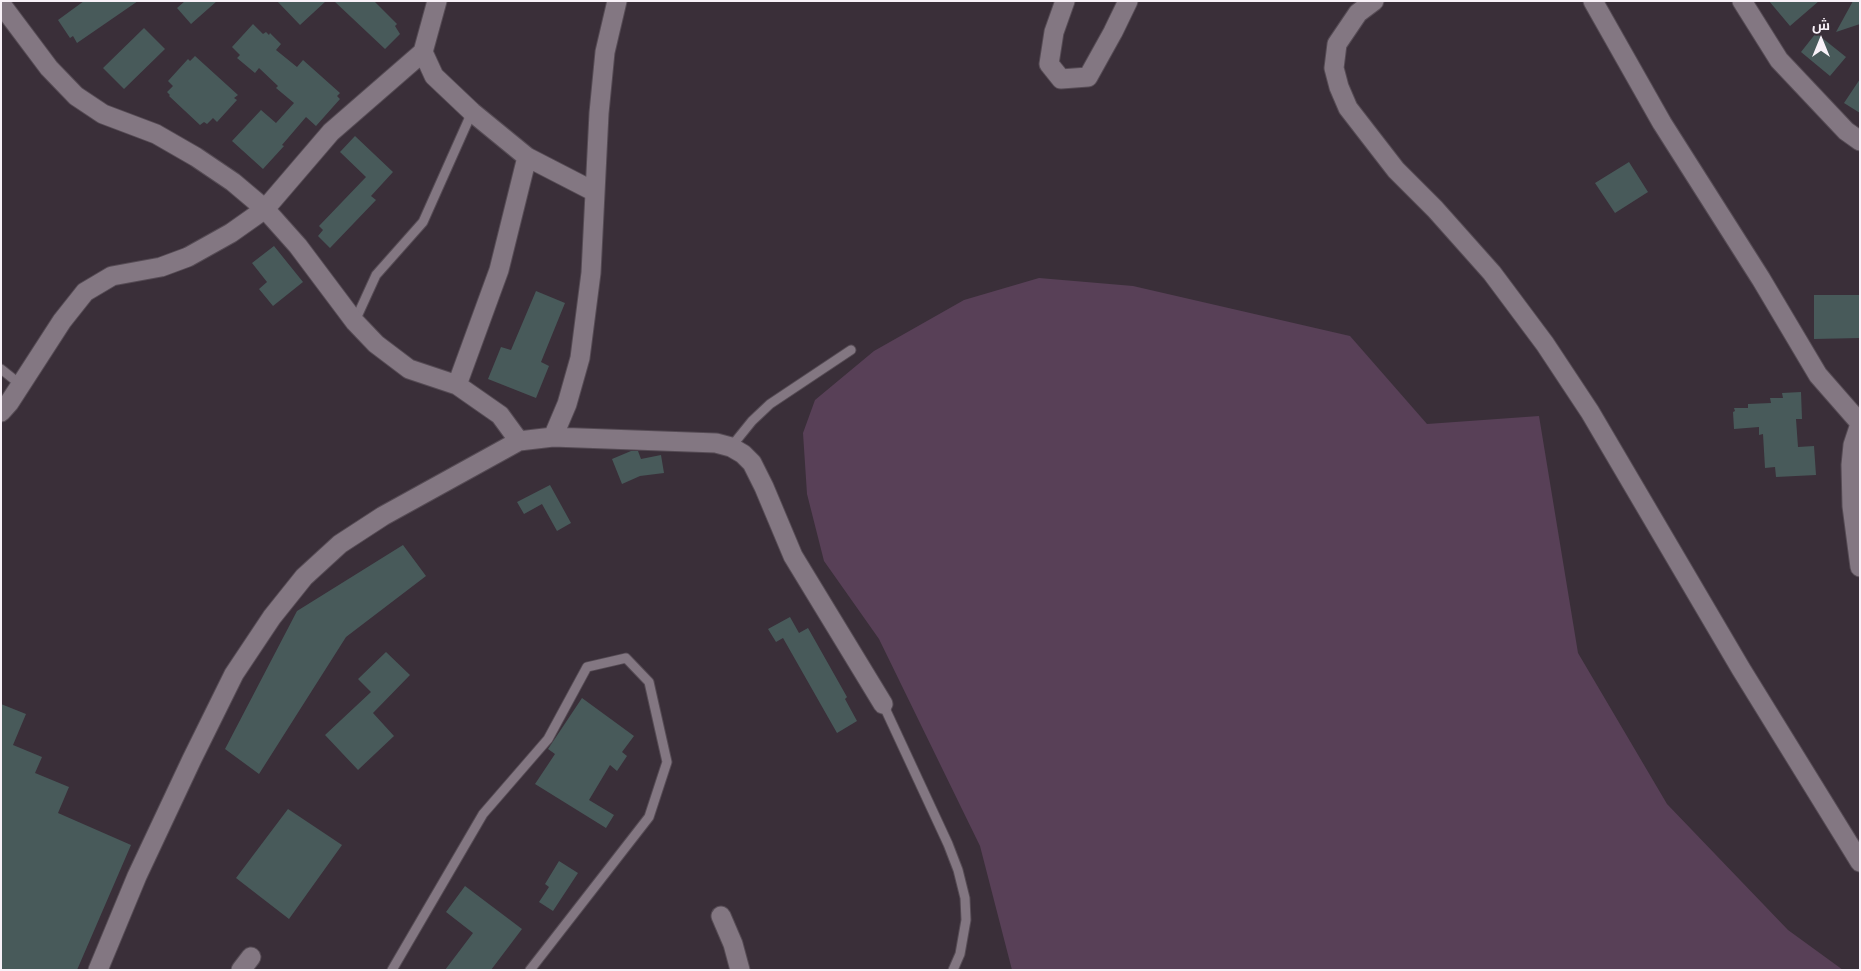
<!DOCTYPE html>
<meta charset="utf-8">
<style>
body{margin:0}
#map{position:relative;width:1861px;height:971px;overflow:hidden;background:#3a2f39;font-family:"Public Sans",Cairo,sans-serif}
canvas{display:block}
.frame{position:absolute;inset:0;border:2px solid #f8f1f8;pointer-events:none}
.north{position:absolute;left:1796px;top:15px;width:50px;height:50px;-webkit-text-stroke:4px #3a2f39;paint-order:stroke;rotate:0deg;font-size:14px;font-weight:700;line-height:20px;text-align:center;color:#f8f1f8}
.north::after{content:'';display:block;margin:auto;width:18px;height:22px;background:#f8f1f8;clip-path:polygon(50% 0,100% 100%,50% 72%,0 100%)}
</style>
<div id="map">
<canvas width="1861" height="971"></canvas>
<div class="frame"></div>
<div class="north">ش</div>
</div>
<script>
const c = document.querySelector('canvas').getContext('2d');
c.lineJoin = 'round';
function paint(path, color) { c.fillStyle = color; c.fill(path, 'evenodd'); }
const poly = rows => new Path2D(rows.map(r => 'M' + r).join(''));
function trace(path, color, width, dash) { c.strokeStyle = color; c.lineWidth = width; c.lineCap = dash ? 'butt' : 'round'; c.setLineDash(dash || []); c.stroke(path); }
const green = poly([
 [1039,278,1133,286,1350,336,1427,424,1539,416,1578,653,1667,804,1788,930,1843,970,1012,970,980,846,879,639,824,561,807,494,803,433,815,400,874,351,964,300]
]);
const building = poly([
 [84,1,138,1,77,43,73,36,70,38,58,20],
 [185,1,217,1,191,24,177,8],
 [277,1,326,1,300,25],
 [334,1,374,1,397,24,395,26,400,34,385,49],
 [1769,1,1819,1,1790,26],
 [1853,1,1860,1,1860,24,1836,32],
 [253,24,263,34,266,32,269,35,270,33,281,44,276,50,297,67,303,60,340,93,337,96,340,99,316,126,306,117,282,145,284,146,263,169,232,141,261,110,276,123,294,103,276,88,278,86,259,68,255,73,237,58,240,55,232,47],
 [144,28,165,49,124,89,103,68],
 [1816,33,1846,57,1830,76,1801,52],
 [195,56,238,95,234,98,237,100,217,122,213,118,207,124,204,122,200,125,169,96,170,95,167,92,173,86,168,81,188,59,190,61],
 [1860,79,1860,113,1844,103],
 [355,136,393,172,371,196,376,200,330,248,318,236,323,230,319,226,366,177,340,152],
 [1629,162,1648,192,1615,213,1595,183],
 [274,246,303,282,273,306,259,289,267,282,252,263],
 [536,291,565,303,541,362,549,366,536,398,488,379,501,347,511,350],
 [1814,295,1860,295,1860,338,1814,339],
 [1801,392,1802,419,1796,419,1798,447,1814,446,1816,475,1776,477,1775,467,1765,468,1763,434,1759,435,1759,427,1734,429,1733,412,1735,411,1734,408,1748,408,1748,404,1771,403,1770,398,1783,398,1782,393],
 [631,451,638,451,641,459,661,455,664,473,640,476,622,484,612,459],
 [550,485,571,523,557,531,542,504,524,514,517,502],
 [403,545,426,576,346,637,259,774,225,749,297,611],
 [790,617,799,633,808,628,847,697,845,699,857,721,837,733,783,638,776,642,768,629],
 [386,652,410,675,373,713,394,736,358,770,325,735,371,692,358,679],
 [582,698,634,736,622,752,627,756,617,771,610,765,589,800,614,815,606,828,535,784,555,754,548,749],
 [1,704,26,714,13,745,42,757,35,773,69,787,58,813,131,845,77,970,1,970],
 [288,809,342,845,289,919,236,878],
 [559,861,578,873,553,911,539,902,549,887,545,884],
 [465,886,522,929,491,970,445,970,473,933,446,912]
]);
const lane = poly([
 [355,321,376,275,423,222,472,112],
 [1,369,21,385],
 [731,447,752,421,770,404,851,350],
 [883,704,948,844,958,870,965,898,966,920,960,954,953,970],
 [392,970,483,814,548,739,587,667,626,658,649,682,667,762,649,817,530,970]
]);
const street = poly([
 [437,1,423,52,434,76,472,112,527,157,499,270,457,385],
 [1065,1,1054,32,1049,64,1061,79,1088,77,1113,32,1128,1],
 [1374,1,1358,13,1337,44,1334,68,1339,87,1348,108,1396,170,1435,209,1492,273,1545,344,1590,412,1741,669,1860,862],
 [1593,1,1662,123,1761,279,1818,375,1860,423],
 [1742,1,1779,60,1846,131,1860,141],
 [1,4,49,68,76,96,103,114,156,134,196,157,233,182,265,209,298,246,355,322,376,344,409,369,457,385,500,415,519,441],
 [527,157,593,191],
 [1,412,9,403,62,321,85,292,112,276,161,267,188,257,231,233,265,209,331,132,423,52],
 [1860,424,1853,445,1851,465,1852,506,1860,567],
 [553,437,567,404,580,358,591,273,599,113,605,52,617,1],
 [721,916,733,944,740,970],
 [98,970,137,876,192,759,234,674,272,617,304,577,340,544,383,516,519,441,553,437,716,443,731,447,743,454,752,463,764,487,793,556,883,704],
 [241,970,251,957]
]);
paint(green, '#584057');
paint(building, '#485a5a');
trace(lane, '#554b54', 11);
trace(street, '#554b54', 21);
trace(lane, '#837782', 9);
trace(street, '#837782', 19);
</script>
